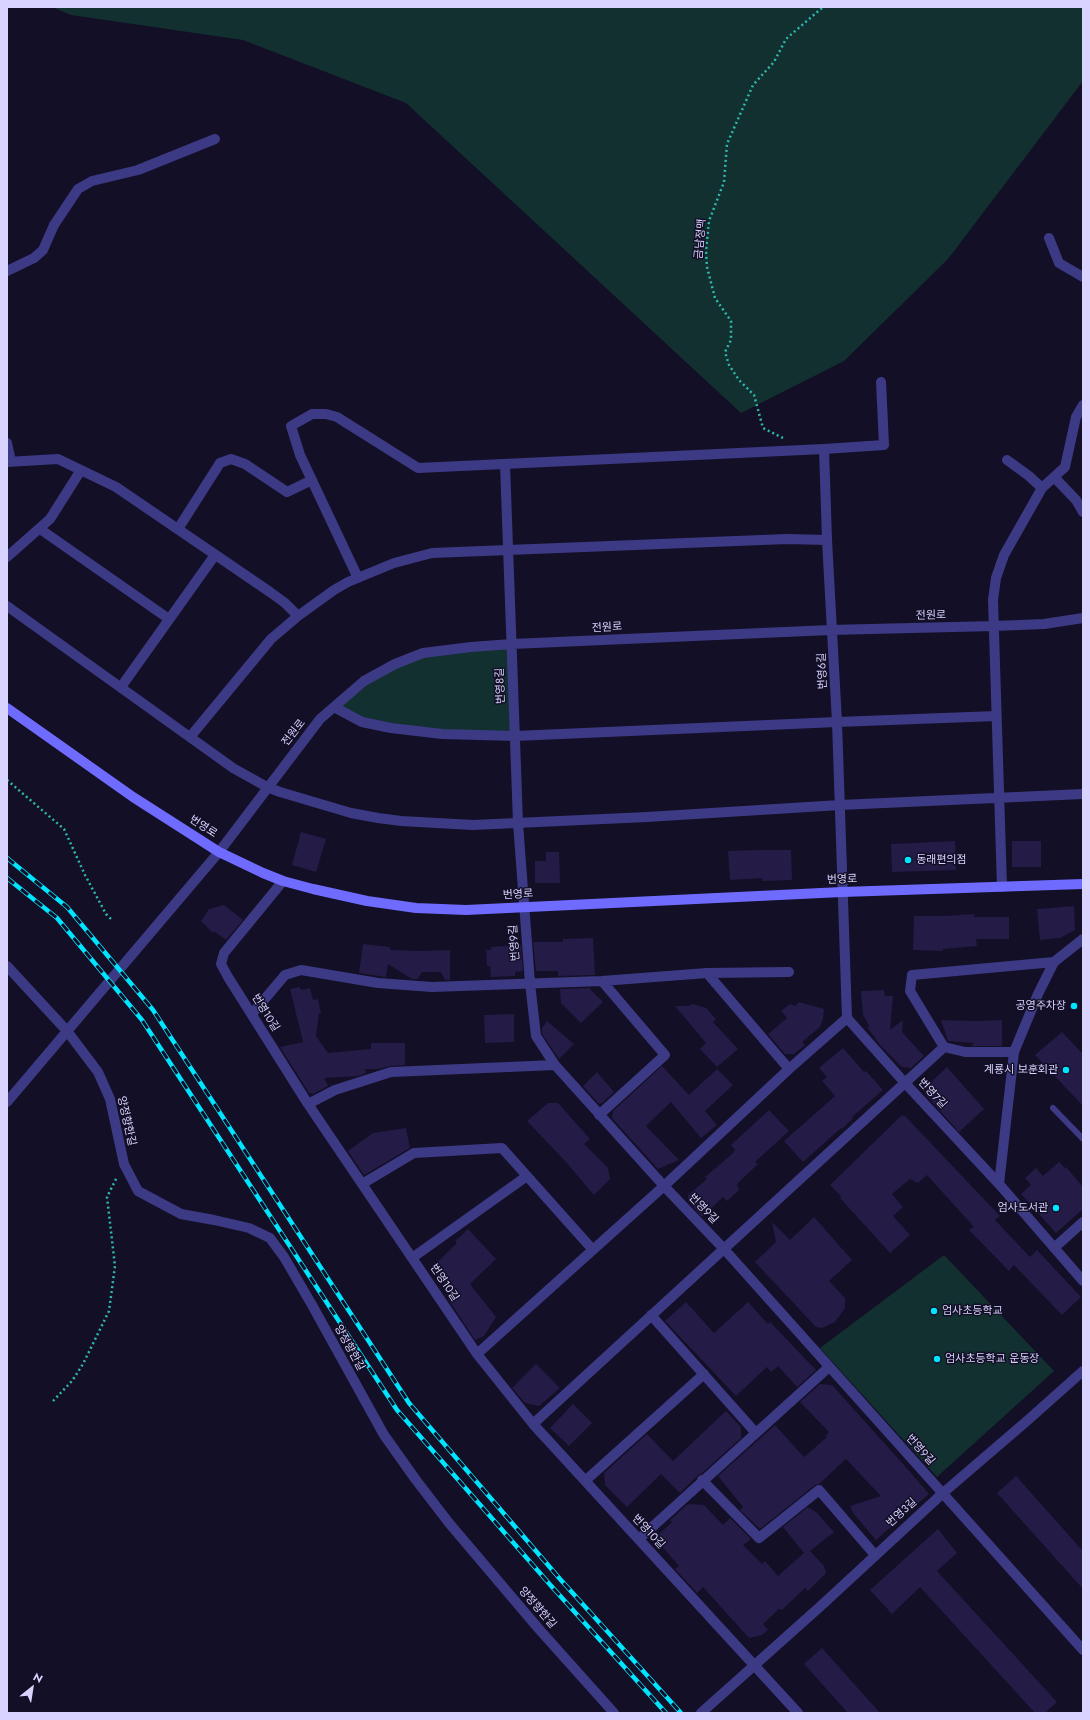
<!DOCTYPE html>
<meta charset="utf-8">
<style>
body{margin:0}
#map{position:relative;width:1090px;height:1720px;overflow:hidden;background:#130f26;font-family:Jost,sans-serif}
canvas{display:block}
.frame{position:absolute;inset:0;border:8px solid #d9d4ff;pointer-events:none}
.north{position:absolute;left:12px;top:1668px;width:40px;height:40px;-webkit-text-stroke:3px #130f26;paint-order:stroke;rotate:30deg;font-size:11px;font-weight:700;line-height:16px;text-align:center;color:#d9d4ff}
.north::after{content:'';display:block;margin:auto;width:14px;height:18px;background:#d9d4ff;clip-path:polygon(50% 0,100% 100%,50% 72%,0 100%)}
</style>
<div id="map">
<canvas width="1090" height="1720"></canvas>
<div class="frame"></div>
<div class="north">N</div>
</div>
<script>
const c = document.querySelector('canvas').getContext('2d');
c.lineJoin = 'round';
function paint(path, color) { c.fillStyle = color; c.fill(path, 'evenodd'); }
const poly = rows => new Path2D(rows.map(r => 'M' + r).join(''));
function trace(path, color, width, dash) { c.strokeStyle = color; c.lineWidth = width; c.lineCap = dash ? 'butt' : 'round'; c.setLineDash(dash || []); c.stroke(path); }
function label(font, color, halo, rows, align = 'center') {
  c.font = font + ' Jost,"Noto Sans KR",sans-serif'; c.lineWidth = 3; c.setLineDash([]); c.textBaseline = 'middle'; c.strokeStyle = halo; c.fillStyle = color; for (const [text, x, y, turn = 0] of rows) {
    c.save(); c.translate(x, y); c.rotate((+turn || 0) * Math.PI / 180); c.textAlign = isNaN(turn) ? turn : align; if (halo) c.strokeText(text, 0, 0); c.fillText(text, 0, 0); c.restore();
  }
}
const green = poly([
 [52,7,1083,7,1083,81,948,259,844,361,741,413,406,103,243,40,71,15],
 [512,644,515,736,391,728,334,707,364,681,423,653],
 [944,1255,1054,1371,937,1477,820,1348]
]);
const building = poly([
 [301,832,326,839,316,872,292,865],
 [955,841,956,870,892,872,891,844],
 [1012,841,1041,841,1041,867,1012,867],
 [760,850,791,850,792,880,762,881,762,878,730,880,728,851],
 [546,852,559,852,560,883,535,883,535,861,546,861],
 [224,905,243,920,226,940,214,931,213,933,201,921,209,909],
 [1074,906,1075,930,1060,938,1040,940,1037,909],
 [974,914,974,917,1009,917,1009,939,976,939,977,946,943,949,943,951,913,950,914,916,944,916],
 [593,938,595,975,558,976,558,971,536,971,533,942,563,942,563,939],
 [363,944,390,947,390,950,421,951,450,950,450,980,445,980,441,972,422,972,418,979,412,979,388,964,386,977,359,973],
 [521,945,523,971,515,972,515,976,491,977,490,966,487,966,486,950,491,950,491,947],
 [299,987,302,990,310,988,313,1000,318,999,321,1013,319,1013,316,1036,328,1053,371,1049,371,1043,405,1043,405,1065,391,1066,378,1069,365,1069,366,1073,359,1076,324,1078,328,1086,313,1094,309,1093,280,1047,303,1042,290,989],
 [589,988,603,1002,581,1023,561,1003,560,989],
 [884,990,885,996,893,996,890,1030,903,1020,902,1032,924,1056,911,1068,902,1067,880,1045,867,1027,869,1026,863,1015,861,991],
 [799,1002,824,1009,823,1019,820,1027,802,1042,805,1045,794,1054,785,1054,768,1034,787,1018,781,1011,790,1004,795,1006],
 [693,1004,706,1008,716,1019,713,1022,738,1049,717,1067,700,1049,706,1043,675,1006,688,1006],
 [514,1014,514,1042,485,1043,484,1015],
 [941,1020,975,1021,1002,1020,1002,1046,971,1046,974,1043,948,1041],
 [547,1021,574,1044,559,1059,542,1034,542,1028],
 [1062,1032,1083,1054,1083,1106,1035,1055],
 [843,1048,864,1072,866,1071,883,1090,852,1117,853,1118,842,1129,841,1128,803,1162,784,1141,835,1096,822,1081,827,1077,819,1068],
 [662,1066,689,1095,717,1069,733,1085,705,1111,717,1125,701,1138,671,1102,646,1126,679,1160,658,1169,612,1118,613,1111],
 [947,1067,984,1109,959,1132,925,1094,927,1086],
 [597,1072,614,1092,602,1103,599,1104,583,1086],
 [548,1103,558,1103,590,1139,584,1144,608,1168,610,1179,594,1195,566,1162,527,1121],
 [769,1110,789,1131,755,1162,758,1164,737,1184,739,1190,727,1201,723,1197,702,1217,688,1201,688,1195,707,1179,705,1177,732,1154,735,1150,731,1145],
 [902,1115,906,1117,1000,1216,995,1220,1030,1257,1037,1250,1081,1297,1062,1315,1014,1265,1009,1271,969,1230,974,1227,927,1175,918,1183,910,1179,892,1194,903,1207,893,1216,910,1235,890,1253,840,1198,841,1196,830,1185],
 [406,1128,410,1148,364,1175,348,1151,373,1133],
 [1059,1162,1065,1168,1066,1167,1083,1187,1083,1209,1056,1233,1021,1194,1031,1185,1025,1178,1036,1168,1043,1176],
 [814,1217,852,1260,829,1281,845,1298,845,1308,835,1322,822,1328,816,1327,755,1262,776,1242,772,1222,790,1240],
 [468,1229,496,1259,470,1284,496,1317,484,1336,475,1340,448,1299,454,1293,430,1269,457,1243,455,1241],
 [686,1302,714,1333,748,1302,768,1324,770,1322,816,1370,797,1387,778,1366,771,1372,767,1367,736,1396,665,1321],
 [536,1364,560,1388,539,1406,525,1403,512,1388],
 [820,1384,832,1385,904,1465,929,1494,876,1540,853,1513,850,1506,881,1496,846,1459,819,1484,815,1485,760,1529,740,1510,743,1507,718,1476,775,1425,804,1457,827,1437,825,1436,829,1432,800,1402],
 [573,1404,592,1423,569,1446,550,1428],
 [726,1411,741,1427,741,1438,701,1474,698,1475,680,1493,661,1474,627,1507,605,1485,604,1473,647,1434,673,1461],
 [1016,1476,1083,1551,1083,1589,997,1493],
 [688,1504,704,1505,723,1525,730,1518,751,1539,743,1545,762,1564,765,1561,778,1576,804,1553,783,1527,808,1507,816,1512,834,1532,810,1551,824,1566,826,1573,808,1591,805,1588,782,1610,779,1609,763,1624,768,1630,762,1635,749,1638,703,1587,697,1593,675,1569,679,1566,658,1542,658,1535,672,1522,670,1520],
 [938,1529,957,1553,937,1571,1057,1702,1045,1713,1035,1713,920,1587,892,1614,870,1590],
 [822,1648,880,1713,848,1713,804,1664]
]);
const path = poly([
 [783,438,763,428,754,395,739,380,729,365,725,352,731,340,731,321,715,298,707,267,706,251,709,221,724,182,727,144,753,85,774,62,786,39,823,7],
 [7,780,64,829,85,875,106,914,112,920],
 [53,1401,72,1381,83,1364,109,1311,115,1266,107,1197,117,1177]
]);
const lane = poly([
 [1053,1108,1083,1139]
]);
const street = poly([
 [1049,238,1059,263,1083,277],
 [7,271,34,258,43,250,54,225,78,189,92,181,138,170,215,139],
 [7,443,11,461],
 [824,449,827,540,837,722,847,1018,905,1083,999,1184,1083,1281],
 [1007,460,1029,476,1042,488],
 [7,462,58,459,116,487,270,592,285,603,298,616],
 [505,464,518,823,530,983,536,1036,555,1065,664,1186,724,1249,1083,1650],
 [1055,478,1076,500,1083,512],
 [40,529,169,619],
 [178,529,220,463,231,459,245,464,287,492,312,480],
 [7,557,50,519,81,470],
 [358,578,300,455,291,426,312,414,326,414,337,417,418,468,824,449,884,445,881,382],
 [7,606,233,768,267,787,280,792,351,813,378,818,401,821,473,825,647,817,840,805,1083,794],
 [121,687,215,555],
 [334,707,362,722,391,728,442,734,515,736,837,722,996,716],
 [190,737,271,639,298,616,334,590,348,582,394,563,432,553,787,539,827,540],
 [283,881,224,953,221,964,228,977,308,1104,477,1354,533,1424,798,1713],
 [1002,887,993,600,996,578,1004,555,1042,488,1065,467,1076,417,1083,405],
 [7,966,67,1031,98,1072,110,1099,124,1164,138,1191,181,1214,214,1220,249,1228,270,1238,284,1257,312,1305,384,1435,416,1480,449,1523,538,1628,614,1713],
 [707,973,789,1069],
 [252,1014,285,975,301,970,378,983,432,987,602,981,707,973,789,972],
 [1014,1052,965,1052,944,1047,910,991,912,975,1054,962],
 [7,1102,219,852,320,719,364,681,395,664,423,653,471,647,512,644,830,630,994,626,1044,624,1083,618],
 [308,1104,335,1090,391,1072,555,1065],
 [599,1115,665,1055,602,981],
 [362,1184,414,1153,502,1148,593,1250],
 [999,1184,1014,1052,1038,994,1054,962,1083,939],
 [1054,1248,1083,1222],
 [412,1258,527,1176],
 [651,1315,755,1432],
 [477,1354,664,1186,789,1069,847,1018],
 [533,1424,944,1047],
 [702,1480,759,1538,819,1490,875,1555],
 [585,1481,704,1374],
 [639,1539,829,1367],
 [701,1713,823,1604,943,1493,1028,1420,1083,1371]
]);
const secondary = poly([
 [7,708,133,797,219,852,263,873,283,881,313,889,367,901,416,908,466,910,842,892,1083,884]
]);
const rail = poly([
 [7,858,67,907,153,1010,409,1403,560,1579,681,1713],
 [7,878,57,918,142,1020,397,1410,553,1588,666,1713]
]);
const markers = [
 [908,860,4,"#00e5ff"],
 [1074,1006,4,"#00e5ff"],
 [1066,1070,4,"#00e5ff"],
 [1056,1208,4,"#00e5ff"],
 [934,1311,4,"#00e5ff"],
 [937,1359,4,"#00e5ff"]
];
const streetNames = [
 ["금남정맥",701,239,-85],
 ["전원로",931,616,-1],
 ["전원로",607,628,-3],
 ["번영6길",823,671,-92],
 ["번영8길",501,686,-92],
 ["전원로",294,733,-52],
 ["번영로",203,827,33],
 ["번영로",842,880,-2],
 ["번영로",518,895,-3],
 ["번영9길",515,943,-94],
 ["번영10길",265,1013,58],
 ["번영7길",932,1094,47],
 ["양정향한길",126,1121,77],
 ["번영9길",703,1209,46],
 ["번영10길",444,1283,56],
 ["양정향한길",349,1348,61],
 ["번영9길",920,1450,48],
 ["번영3길",902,1513,-42],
 ["번영10길",648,1532,47],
 ["양정향한길",537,1608,49]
];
const poiNames = [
 ["동래편의점",916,860],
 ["공영주차장",1066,1006,"right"],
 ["계룡시 보훈회관",1058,1070,"right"],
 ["엄사도서관",1048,1208,"right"],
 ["엄사초등학교",942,1311],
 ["엄사초등학교 운동장",945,1359]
];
paint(green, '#12302f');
paint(building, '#241b47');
trace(path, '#2fb8b0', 2.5, [2, 3]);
trace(lane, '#3d3a85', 6);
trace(street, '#3d3a85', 10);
trace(secondary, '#6f6bff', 10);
trace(rail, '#00e5ff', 4.5);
trace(rail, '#130f26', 3, [9]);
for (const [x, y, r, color] of markers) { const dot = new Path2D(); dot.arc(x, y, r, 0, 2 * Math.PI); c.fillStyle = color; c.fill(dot); trace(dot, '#130f26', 1.5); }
label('11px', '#d9d4ff', '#130f26', streetNames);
label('11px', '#d9d4ff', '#130f26', poiNames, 'left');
</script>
